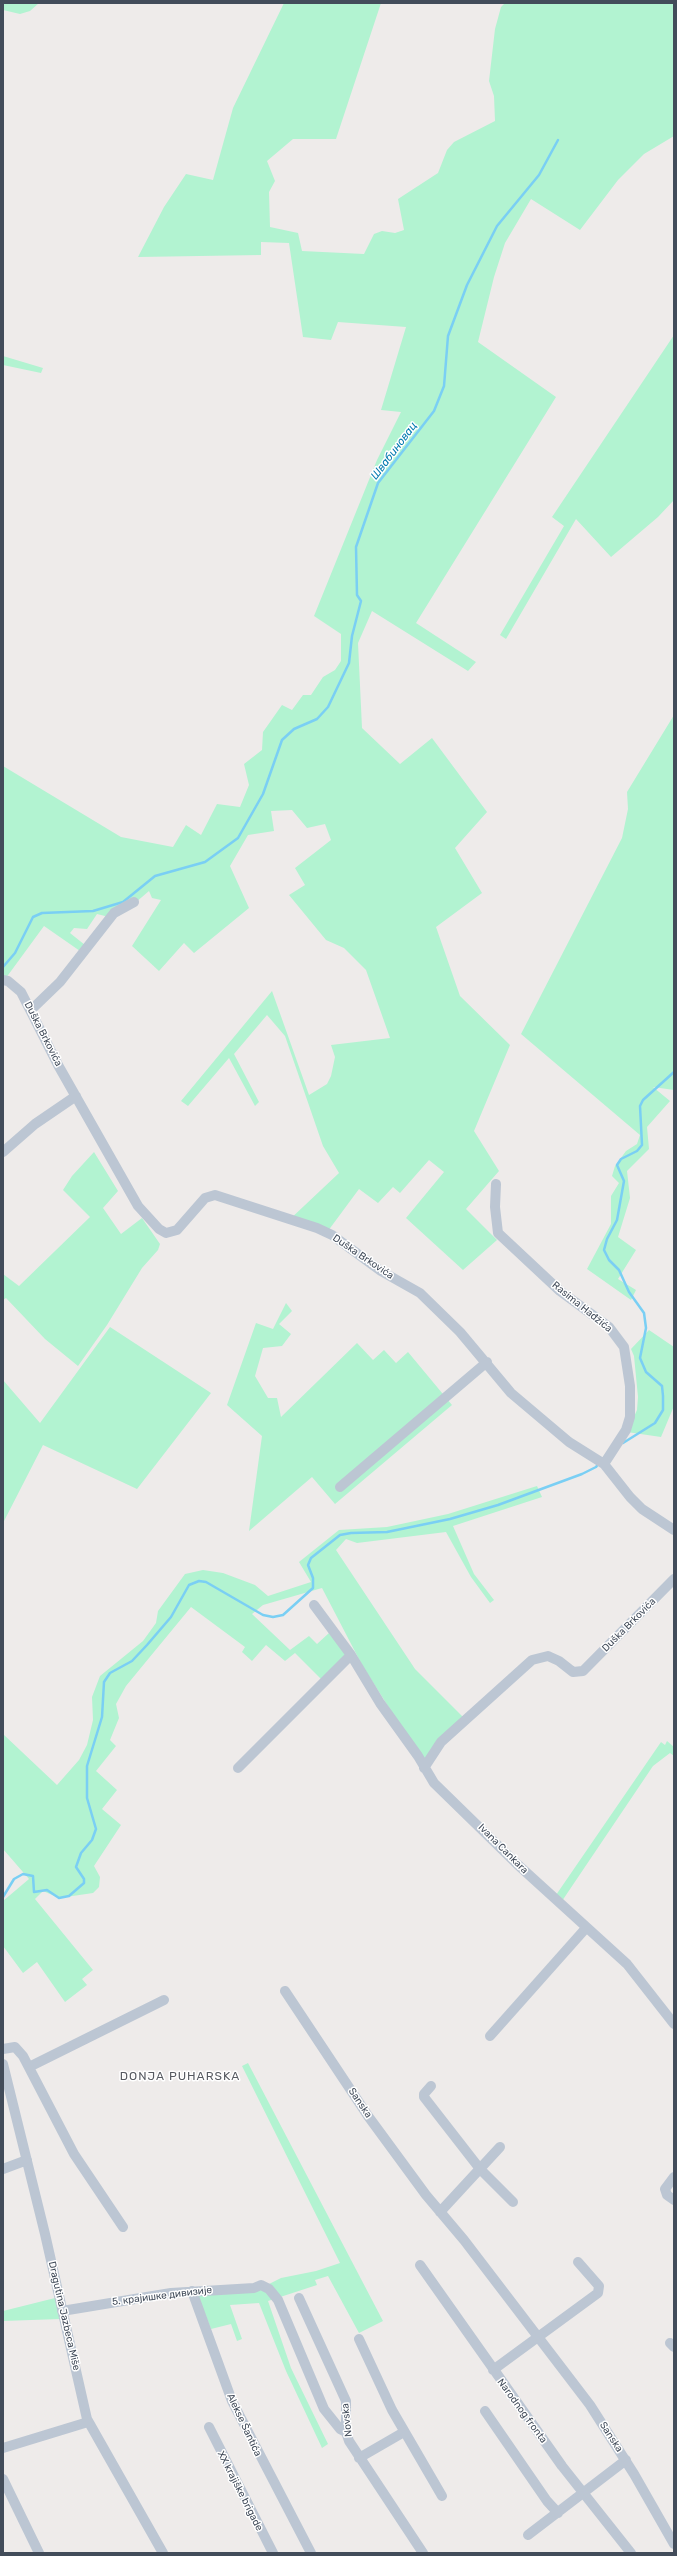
<!DOCTYPE html>
<meta charset="utf-8">
<style>
body{margin:0}
#map{position:relative;width:677px;height:2556px;overflow:hidden;background:#eeebea;font-family:Rubik,sans-serif}
canvas{display:block}
.frame{position:absolute;inset:0;border:4px solid #424c5a;pointer-events:none}
</style>
<div id="map">
<canvas width="677" height="2556"></canvas>
<div class="frame"></div>
</div>
<script>
const c = document.querySelector('canvas').getContext('2d');
c.lineJoin = 'round';
function paint(path, color) { c.fillStyle = color; c.fill(path, 'evenodd'); }
const poly = rows => new Path2D(rows.map(r => 'M' + r).join(''));
function trace(path, color, width, dash) { c.strokeStyle = color; c.lineWidth = width; c.lineCap = dash ? 'butt' : 'round'; c.setLineDash(dash || []); c.stroke(path); }
function label(font, color, halo, rows, align = 'center') {
  c.font = font + ' Rubik,sans-serif'; c.lineWidth = 3; c.setLineDash([]); c.textBaseline = 'middle'; c.strokeStyle = halo; c.fillStyle = color; for (const [text, x, y, turn = 0] of rows) {
    c.save(); c.translate(x, y); c.rotate((+turn || 0) * Math.PI / 180); c.textAlign = isNaN(turn) ? turn : align; if (halo) c.strokeText(text, 0, 0); c.fillText(text, 0, 0); c.restore();
  }
}
const green = poly([
 [3,3,39,3,30,11,20,14,3,10],
 [284,3,381,3,336,139,293,139,267,161,275,181,269,192,270,227,298,233,302,251,364,254,374,234,382,231,395,233,404,230,398,199,438,173,447,150,454,142,495,121,494,96,489,81,495,29,501,7,505,3,674,3,674,136,644,154,618,180,580,230,531,199,505,243,494,277,478,342,556,397,416,623,476,662,468,671,372,611,358,643,362,728,400,764,432,738,487,812,455,848,482,893,436,927,460,996,510,1045,474,1131,499,1171,466,1209,497,1240,463,1270,406,1218,444,1172,429,1160,400,1193,393,1187,378,1203,359,1189,325,1235,287,1222,339,1173,323,1146,285,1036,267,1015,234,1054,259,1102,255,1106,229,1058,188,1106,181,1101,272,991,309,1095,327,1084,331,1076,335,1057,331,1045,390,1038,366,970,344,948,326,940,289,895,305,885,295,868,331,840,325,824,307,828,292,810,271,811,274,831,248,835,230,866,249,908,194,953,184,943,159,971,132,946,161,900,152,898,149,891,128,909,109,917,97,914,87,929,74,928,70,933,85,945,80,951,44,926,3,982,3,766,121,837,173,847,186,825,201,835,217,804,240,807,249,785,244,764,262,750,263,732,282,705,292,710,303,695,311,695,323,677,335,670,341,661,341,634,314,616,377,460,401,412,381,410,406,327,338,322,331,340,303,337,289,243,261,242,261,255,138,257,164,207,186,174,213,180,233,108],
 [674,335,674,500,658,517,611,557,576,519,506,639,500,635,564,526,552,517],
 [3,356,43,368,41,373,3,365],
 [674,715,674,1090,653,1087,670,1101,647,1127,649,1149,627,1171,630,1198,618,1237,636,1250,618,1279,636,1290,631,1300,587,1269,611,1224,611,1196,619,1183,612,1176,615,1166,626,1151,637,1144,640,1135,521,1034,622,838,628,809,627,792],
 [94,1152,118,1191,103,1208,121,1234,142,1218,160,1244,158,1250,142,1268,107,1325,78,1366,45,1339,6,1298,3,1300,3,1274,19,1286,90,1217,63,1190,72,1176],
 [286,1303,292,1311,279,1324,291,1334,282,1346,263,1348,255,1376,268,1398,277,1398,281,1417,357,1343,373,1360,384,1350,396,1363,408,1352,452,1405,335,1504,312,1477,249,1531,262,1436,227,1405,256,1323,273,1329],
 [110,1327,211,1393,137,1489,43,1445,3,1523,3,1380,40,1423],
 [649,1330,674,1347,674,1406,661,1437,627,1432,637,1410,638,1397,634,1356,631,1349],
 [537,1486,542,1497,453,1526,474,1574,494,1600,490,1603,471,1577,446,1532,357,1543,346,1539,336,1550,415,1669,465,1719,424,1763,362,1665,322,1588,263,1605,252,1614,290,1650,309,1636,317,1644,329,1633,346,1654,326,1684,295,1653,285,1661,266,1645,252,1661,242,1652,245,1647,191,1607,126,1686,116,1704,119,1718,110,1740,116,1746,96,1771,117,1790,102,1809,121,1825,94,1866,100,1877,99,1887,93,1893,59,1898,43,1891,35,1899,93,1970,82,1979,87,1985,65,2002,37,1962,23,1973,3,1946,3,1901,29,1879,3,1849,3,1734,57,1785,79,1760,87,1745,93,1720,92,1697,100,1676,143,1641,156,1623,158,1611,185,1574,203,1570,223,1573,255,1585,268,1596,311,1582,299,1562,339,1530,387,1527,448,1514],
 [667,1741,674,1747,674,1756,670,1753,653,1766,562,1901,556,1895,661,1742,665,1745],
 [248,2063,383,2321,359,2333,328,2276,315,2280,317,2285,268,2301,291,2368,328,2444,322,2448,286,2371,259,2303,230,2305,242,2339,237,2341,231,2324,211,2329,196,2291,265,2286,281,2278,316,2271,340,2263,242,2066],
 [55,2298,60,2319,3,2321,3,2311]
]);
const stream = poly([
 [3,967,15,953,33,917,42,913,93,911,123,902,155,876,205,862,238,838,263,794,282,740,294,729,317,719,328,707,349,663,352,636,361,601,357,595,356,547,378,483,434,411,444,386,448,336,467,285,497,226,539,175,558,140],
 [623,1443,655,1423,663,1410,663,1396,662,1386,646,1372,640,1358,646,1328,644,1313,629,1292,619,1270,609,1260,604,1250,607,1239,617,1220,624,1181,617,1165,621,1159,637,1151,642,1145,640,1106,643,1100,674,1072],
 [3,1897,14,1879,23,1874,33,1876,34,1892,47,1890,59,1898,69,1896,84,1883,84,1879,76,1867,81,1853,92,1840,96,1829,87,1798,87,1766,102,1717,104,1682,110,1673,132,1661,147,1645,171,1617,189,1585,199,1581,206,1582,263,1615,273,1617,283,1615,313,1588,313,1578,308,1565,311,1558,340,1535,351,1533,387,1532,450,1519,498,1505,582,1474,596,1467,599,1463]
]);
const minor = poly([
 [3,980,8,981,21,992,58,1065,138,1206,159,1229,166,1233,177,1230,205,1198,215,1195,317,1228,332,1235,381,1271,420,1293,460,1332,511,1393,569,1442,604,1464,630,1497,642,1509,674,1530],
 [32,1009,60,982,114,913,134,902],
 [3,1152,35,1124,76,1096],
 [496,1184,495,1207,498,1233,560,1291,609,1327,624,1347,630,1386,630,1417,626,1430,604,1464],
 [340,1487,487,1362],
 [314,1605,351,1655,380,1703,418,1756,434,1783,517,1864,627,1964,674,2024],
 [238,1768,351,1655],
 [424,1768,441,1742,532,1660,548,1656,559,1661,573,1672,583,1671,674,1579],
 [285,1991,368,2116,426,2195,464,2240,590,2405,634,2474,674,2544],
 [490,2036,586,1928],
 [3,2049,15,2047,23,2056,74,2154,123,2227],
 [3,2064,45,2234,87,2419,163,2553],
 [29,2067,164,2000],
 [431,2086,424,2094,424,2097,480,2169,513,2202],
 [3,2169,27,2160],
 [674,2177,665,2189,667,2195,674,2200],
 [440,2212,500,2147],
 [420,2265,562,2466,631,2553],
 [192,2291,232,2401,311,2553],
 [299,2298,346,2401,346,2432,349,2441,423,2553],
 [62,2311,171,2293,254,2288,261,2285,269,2289,278,2300,324,2409,340,2429,346,2432],
 [359,2339,392,2410,442,2496],
 [670,2343,674,2347],
 [493,2370,598,2293,599,2286,578,2262],
 [485,2411,547,2501,558,2513],
 [209,2427,273,2553],
 [3,2448,88,2422],
 [359,2458,404,2432],
 [3,2479,39,2553],
 [528,2535,626,2460]
]);
const streetNames = [
 ["Duška Brkovića",43,1034,63],
 ["Duška Brkovića",363,1257,34],
 ["Rasima Hađžića",582,1307,39],
 ["Duška Brkovića",629,1625,-45],
 ["Ivana Cankara",503,1849,45],
 ["Sanska",360,2103,56],
 ["5. крајишке дивизије",162,2296,-7],
 ["Dragutina Jazbeca Miše",64,2316,77],
 ["Narodnog fronta",522,2411,54],
 ["Novska",347,2420,-96],
 ["Alekse Šantića",244,2425,65],
 ["Sanska",611,2437,57],
 ["XX krajiške brigade",240,2491,63]
];
const waterNames = [
 ["Швабиновац",394,451,-53]
];
const quarterNames = [
 ["DONJA PUHARSKA",180,2077]
];
paint(green, '#b2f3d1');
trace(stream, '#7acff4', 2.5);
trace(minor, '#bcc6d3', 10);
label('10px', '#424c5a', '#fff', streetNames);
label('italic 11px', '#0079af', '#fff', waterNames);
c.letterSpacing = '1px';
label('12px', '#575a61', '#fff', quarterNames);
c.letterSpacing = '0px';
</script>
